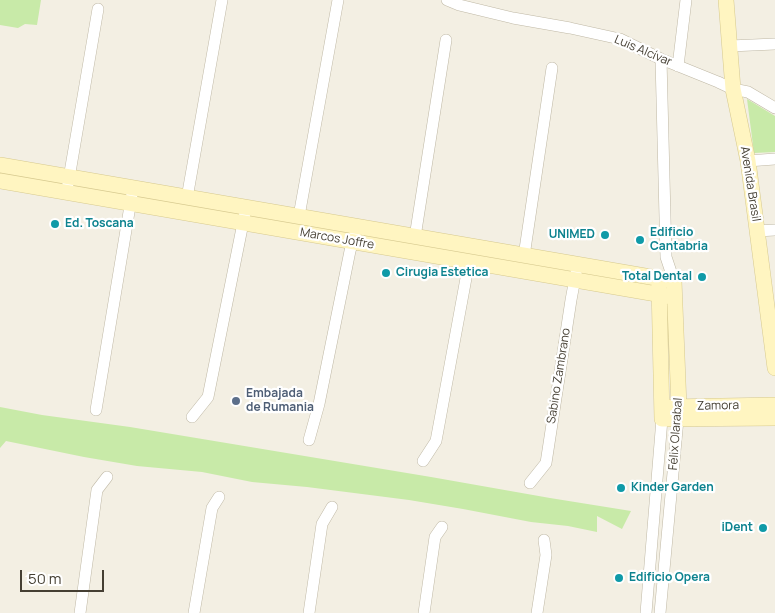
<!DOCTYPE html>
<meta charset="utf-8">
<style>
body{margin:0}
#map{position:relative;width:775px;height:613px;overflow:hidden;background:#f3efe3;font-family:Manrope,sans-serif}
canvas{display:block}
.scale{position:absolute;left:20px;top:570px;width:84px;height:22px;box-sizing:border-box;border:2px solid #453f33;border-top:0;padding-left:6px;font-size:15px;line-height:18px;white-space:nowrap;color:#453f33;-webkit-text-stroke:4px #fff;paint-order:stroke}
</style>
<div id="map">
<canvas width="775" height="613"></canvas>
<div class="scale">50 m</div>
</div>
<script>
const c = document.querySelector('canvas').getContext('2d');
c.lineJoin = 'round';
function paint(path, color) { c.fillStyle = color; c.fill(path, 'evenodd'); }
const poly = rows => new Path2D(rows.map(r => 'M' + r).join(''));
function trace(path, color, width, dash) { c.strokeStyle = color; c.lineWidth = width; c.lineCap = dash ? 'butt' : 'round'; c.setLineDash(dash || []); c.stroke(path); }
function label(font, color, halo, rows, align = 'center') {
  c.font = font + ' Manrope,sans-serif'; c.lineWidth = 4.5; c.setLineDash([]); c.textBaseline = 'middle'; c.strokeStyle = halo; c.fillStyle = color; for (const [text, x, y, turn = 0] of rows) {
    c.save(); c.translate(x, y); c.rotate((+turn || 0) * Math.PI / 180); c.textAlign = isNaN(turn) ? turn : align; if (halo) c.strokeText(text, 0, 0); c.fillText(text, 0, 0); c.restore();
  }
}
const green = poly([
 [0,0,41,0,37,25,25,24,18,28,0,25],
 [747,99,775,116,775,152,754,153],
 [0,407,42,415,130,427,431,477,550,498,631,511,622,529,597,516,597,532,568,526,531,522,463,509,409,500,307,487,252,482,202,472,137,466,84,457,6,441,0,448]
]);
const street = poly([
 [447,0,459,5,513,18,570,28,620,39,661,59,718,82,733,89,748,92,775,108],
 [730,46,775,44],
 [661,59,666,257,674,281],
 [678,66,686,0],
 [748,161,775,159],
 [68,184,98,9],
 [187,198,222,0],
 [299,216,338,0],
 [757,231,775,230],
 [415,237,446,40],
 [524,256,552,68],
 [96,410,133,188],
 [192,417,208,397,246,208],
 [309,440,319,404,350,251,357,227],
 [423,461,436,441,469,262],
 [530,483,546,463,571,300,576,273],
 [80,613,97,490,107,477],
 [194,613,212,508,219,497],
 [309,613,322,524,332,507],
 [424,613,435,537,442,527],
 [537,613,546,555,544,540],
 [646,613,662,419],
 [660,613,678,419]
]);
const secondary = poly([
 [726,0,733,89,748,161,775,368],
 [0,165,674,281,679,407,678,419],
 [0,181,674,297],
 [659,284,662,419,775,418],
 [669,407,775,405]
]);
const markers = [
 [55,224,5,"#0f9aa8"],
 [605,235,5,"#0f9aa8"],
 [640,240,5,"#0f9aa8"],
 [386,273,5,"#0f9aa8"],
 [702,277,5,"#0f9aa8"],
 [236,401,5,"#5c6f8a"],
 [621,488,5,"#0f9aa8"],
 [763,528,5,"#0f9aa8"],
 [619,578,5,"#0f9aa8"]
];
const streetNames = [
 ["Luis Alcívar",643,51,23],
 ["Avenida Brasil",750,184,81],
 ["Marcos Joffre",337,239,10],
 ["Sabino Zambrano",559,376,-81],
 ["Zamora",718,406,-1],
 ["Félix Olarabal",676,434,-86]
];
const cultureNames = [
 ["Ed. Toscana",65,224],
 ["Edificio",650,233],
 ["Cantabria",650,247],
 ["UNIMED",595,235,"right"],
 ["Cirugia Estetica",396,273],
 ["Total Dental",692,277,"right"],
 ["Kinder Garden",631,488],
 ["iDent",753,528,"right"],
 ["Edificio Opera",629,578]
];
const serviceNames = [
 ["Embajada",246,394],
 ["de Rumania",246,408]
];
paint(green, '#c8eaa8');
trace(street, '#bfb8a5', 12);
trace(secondary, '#d6c98f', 16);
trace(street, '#fff', 11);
trace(secondary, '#fff5c1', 15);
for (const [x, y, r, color] of markers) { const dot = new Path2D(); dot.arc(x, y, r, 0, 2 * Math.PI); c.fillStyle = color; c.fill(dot); trace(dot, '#fff', 2); }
label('12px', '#453f33', '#fff', streetNames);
label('bold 12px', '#0d838f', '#fff', cultureNames, 'left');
label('bold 12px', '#4e5e75', '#fff', serviceNames, 'left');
</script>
